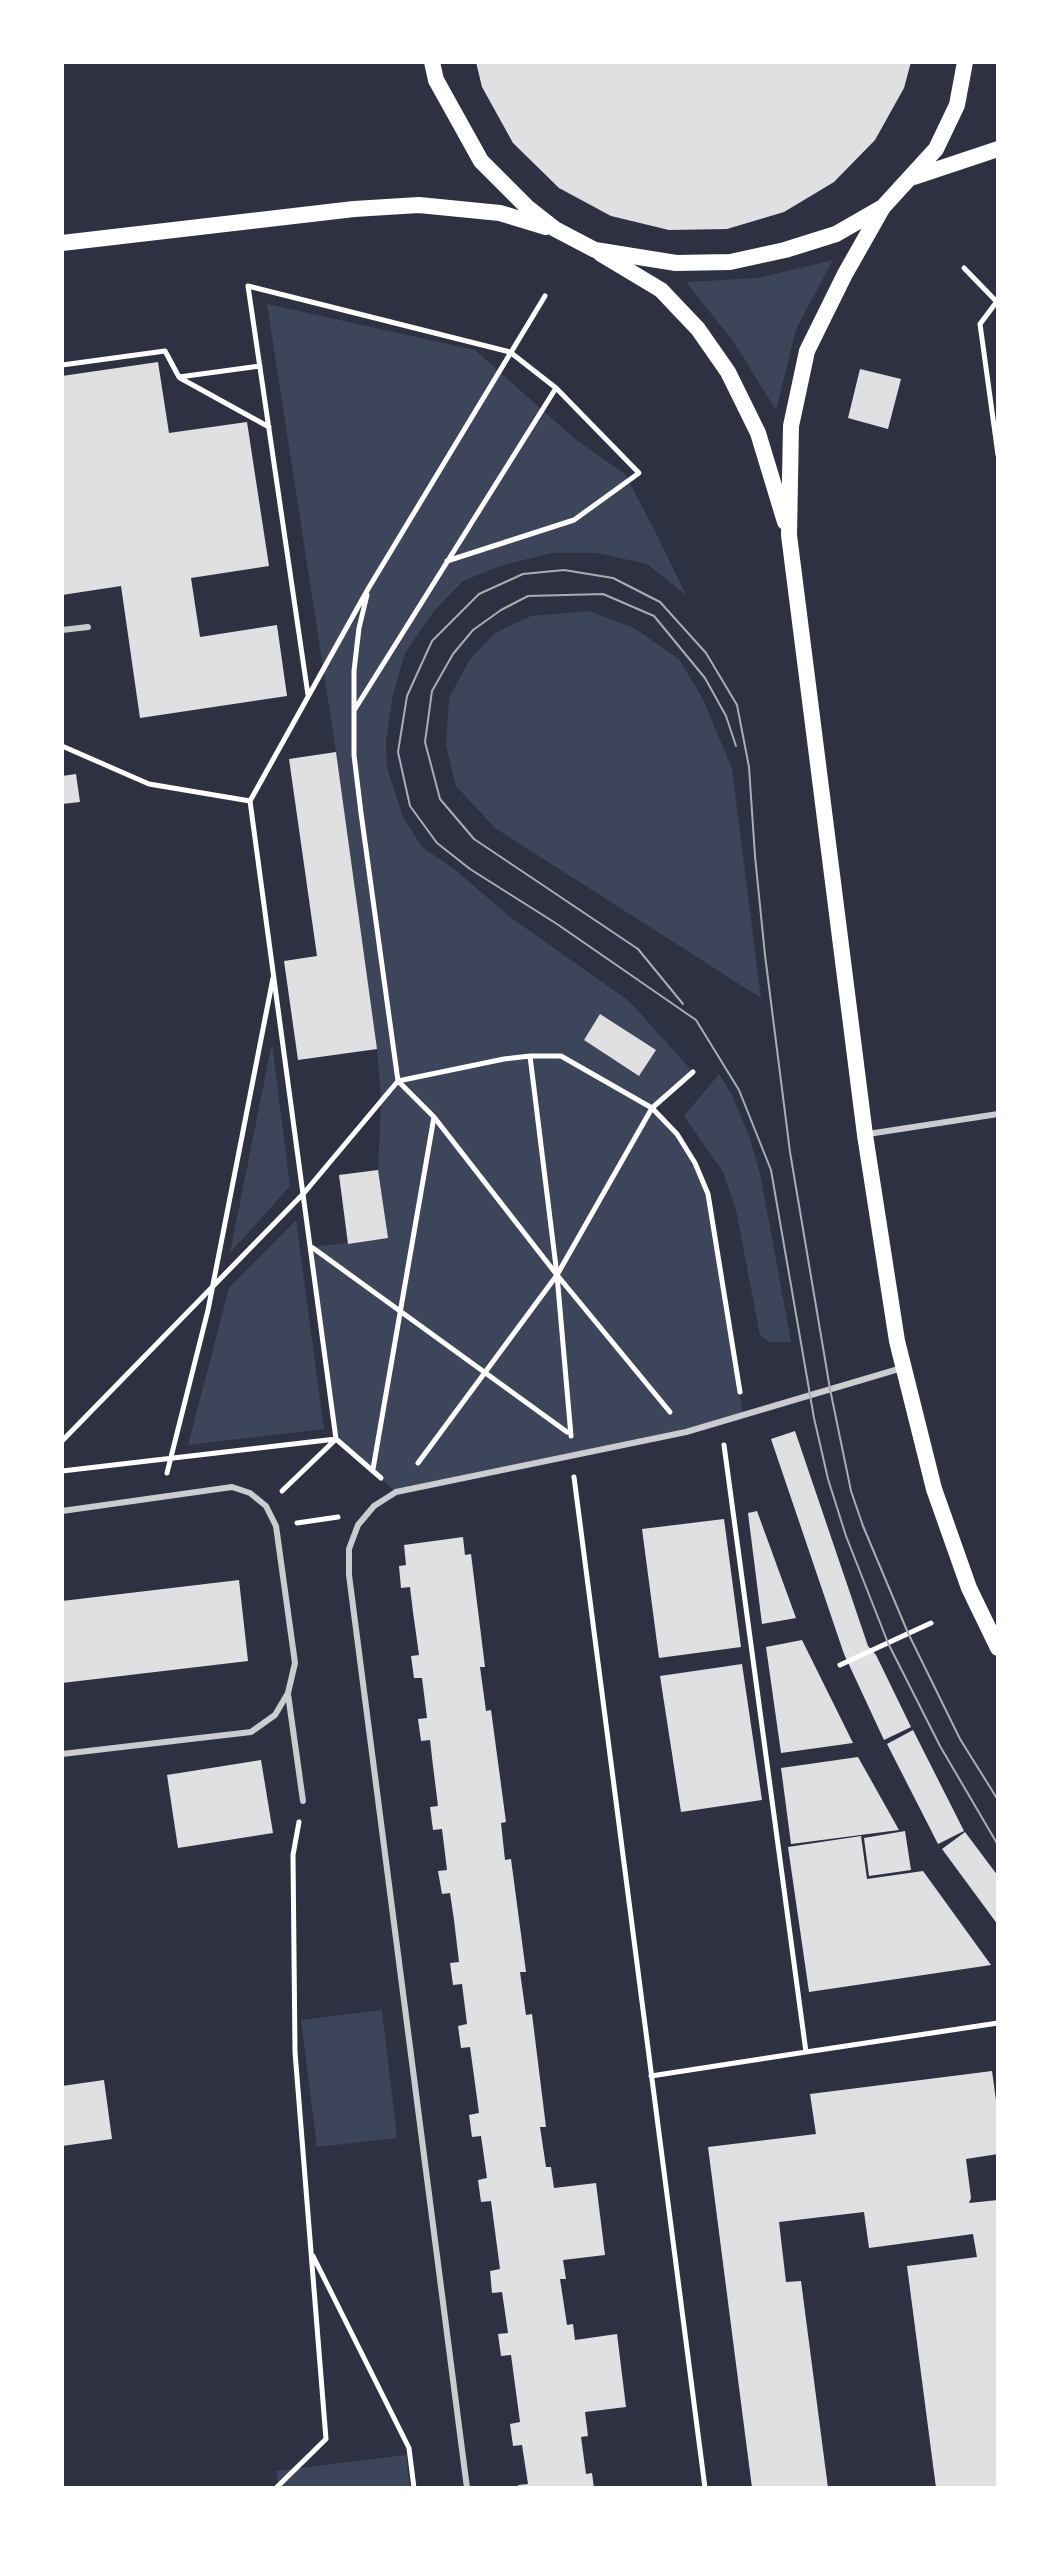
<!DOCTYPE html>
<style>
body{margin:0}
#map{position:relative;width:1060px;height:2550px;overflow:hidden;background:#2d3142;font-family:"Nunito Sans",sans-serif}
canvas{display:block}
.frame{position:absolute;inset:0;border:64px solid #fff;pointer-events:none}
</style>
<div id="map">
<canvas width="1060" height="2550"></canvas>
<div class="frame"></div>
</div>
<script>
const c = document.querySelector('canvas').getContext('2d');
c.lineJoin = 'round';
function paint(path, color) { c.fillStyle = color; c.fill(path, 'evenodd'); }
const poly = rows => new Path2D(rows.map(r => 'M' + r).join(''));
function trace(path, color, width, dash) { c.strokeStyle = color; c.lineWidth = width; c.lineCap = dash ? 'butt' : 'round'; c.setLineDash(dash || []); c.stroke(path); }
const green = poly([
 [833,260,796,329,776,410,733,341,686,282,758,278],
 [267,304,475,350,575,439,625,474,656,533,686,595,647,564,597,553,552,553,503,565,463,581,434,611,405,653,393,695,386,741,387,767,403,817,422,847,453,868,510,917,629,1001,693,1072,652,1108,677,1134,695,1163,708,1194,743,1415,686,1432,396,1492,336,1439,312,1247,387,1238,378,1170,381,1101,377,1049,336,752],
 [589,611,634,628,679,659,704,701,732,769,761,998,495,828,456,786,446,745,449,698,470,659,495,633,531,616],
 [272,1043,290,1186,230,1253],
 [719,1074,732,1095,750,1138,761,1178,791,1342,769,1342,760,1335,736,1210,723,1172,684,1116],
 [296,1220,324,1429,188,1445,229,1288],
 [382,2010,397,2138,317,2147,301,2020],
 [406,2455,410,2488,279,2488,276,2471]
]);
const building = poly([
 [476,62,911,62,904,88,875,140,834,182,784,212,727,229,669,230,611,216,559,188,513,143,482,87],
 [158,362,169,433,247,422,269,566,191,578,200,637,277,625,287,696,140,718,121,586,62,595,62,376],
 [860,369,901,379,888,429,848,418],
 [336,752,377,1049,298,1060,284,961,317,956,289,759],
 [76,774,80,802,62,804,62,776],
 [600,1014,656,1050,639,1076,584,1040],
 [378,1170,388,1238,348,1244,339,1175],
 [795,1431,868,1646,876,1655,911,1727,884,1740,844,1654,771,1439],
 [757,1511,796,1618,762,1624,748,1513],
 [724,1519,741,1647,659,1658,642,1529],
 [463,1537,465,1555,471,1554,485,1667,480,1667,486,1711,491,1710,506,1822,501,1823,505,1860,511,1859,526,1972,520,1972,526,2015,532,2014,546,2127,540,2127,546,2167,551,2167,554,2188,596,2183,605,2255,563,2260,566,2279,560,2279,567,2325,573,2324,575,2340,617,2334,626,2407,585,2412,588,2436,581,2437,586,2474,592,2473,594,2488,518,2488,518,2485,528,2484,522,2445,513,2446,510,2424,520,2422,511,2355,501,2356,498,2334,508,2333,502,2292,492,2293,490,2271,500,2269,491,2201,481,2202,478,2180,487,2178,481,2136,472,2137,469,2115,479,2113,470,2047,461,2048,458,2026,467,2024,462,1984,453,1985,450,1963,459,1962,454,1920,450,1893,442,1894,438,1871,447,1870,442,1829,433,1830,430,1807,438,1806,433,1766,430,1740,421,1741,418,1719,427,1718,422,1678,414,1678,411,1656,419,1655,413,1612,410,1587,401,1588,399,1566,406,1565,404,1545],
 [239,1580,248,1661,62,1683,62,1601],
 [802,1640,853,1743,781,1753,766,1647],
 [742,1664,762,1800,681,1812,660,1676],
 [913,1730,964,1831,938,1844,887,1744],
 [858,1757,899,1830,791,1844,781,1768],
 [261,1760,273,1833,178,1848,167,1775],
 [905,1831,911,1870,869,1876,864,1838],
 [965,1832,998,1876,998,1925,942,1849],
 [861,1836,867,1879,923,1871,991,1965,809,1992,788,1847],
 [992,2071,998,2115,998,2154,966,2159,971,2198,969,2203,998,2200,998,2488,936,2488,907,2266,977,2257,973,2234,869,2248,864,2212,779,2222,786,2282,801,2281,828,2488,752,2488,708,2147,816,2134,810,2094],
 [104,2080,112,2139,62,2146,62,2086]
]);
const path = poly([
 [964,268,997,302],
 [998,300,980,324,998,455],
 [62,365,165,351,179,377,260,366],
 [180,378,269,427],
 [367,595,359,628,354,671,354,755,361,813,398,1081,434,1117,373,1469],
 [308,695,248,286,510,352,556,388,639,473,574,520,447,561],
 [355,709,556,388],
 [62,746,149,784,250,801],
 [530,1056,557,1275,571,1436],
 [434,1117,557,1275,670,1412],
 [313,1248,567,1432],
 [62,1441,304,1193,398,1081,504,1059,530,1056,561,1056,652,1108,693,1072],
 [724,1445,806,2052,998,2023],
 [418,1463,557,1275,652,1108,677,1134,695,1163,708,1194,740,1392],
 [62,1471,336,1439],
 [167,1473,208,1310,273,978],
 [574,1477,705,2488],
 [381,1478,336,1439,250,801,368,589,545,296],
 [282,1491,335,1440],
 [297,1523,338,1517],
 [840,1665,931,1623],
 [651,2076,806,2052],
 [313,2256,409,2448,414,2488],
 [276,2488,326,2439,295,2052,293,1855,299,1822]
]);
const service = poly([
 [62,630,88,627],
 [868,1134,998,1114],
 [62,1511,232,1487,250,1493,266,1506,276,1526,295,1663,288,1693,275,1715,251,1732,62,1754],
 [288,1694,303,1801],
 [467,2488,349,1575,349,1549,358,1525,374,1506,396,1492,686,1432,902,1368]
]);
const secondary = poly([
 [432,62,436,80,481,161,527,207,555,229,595,250,676,263,730,262,785,250,836,234,883,207,936,149,957,105,965,62],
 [914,177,998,149],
 [883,207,845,274,807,351,791,426,789,535,865,1135,897,1341,934,1489,969,1588,998,1648],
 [62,243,354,209,419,205,500,213,546,227],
 [601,254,661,290,698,329,728,372,758,433,785,522]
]);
const tram = poly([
 [683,1004,638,949,474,839,440,799,425,742,432,691,453,654,473,630,501,610,528,596,603,594,654,616,705,678,726,716,736,746],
 [998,1800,960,1739,908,1633,863,1526,851,1491,830,1389,790,1152,765,955,755,856,749,767,737,705,706,653,660,602,613,578,564,570,523,574,479,594,432,641,407,696,398,752,410,806,437,843,470,869,557,924,696,1020,739,1090,771,1170,814,1418,828,1479,846,1536,888,1643,940,1746,998,1845]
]);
paint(green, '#3c4559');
paint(building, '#e0e0e3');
trace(path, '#fff', 5);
trace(service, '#caccd0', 6);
trace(secondary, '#fff', 16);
trace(tram, '#abadb3', 2);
</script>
